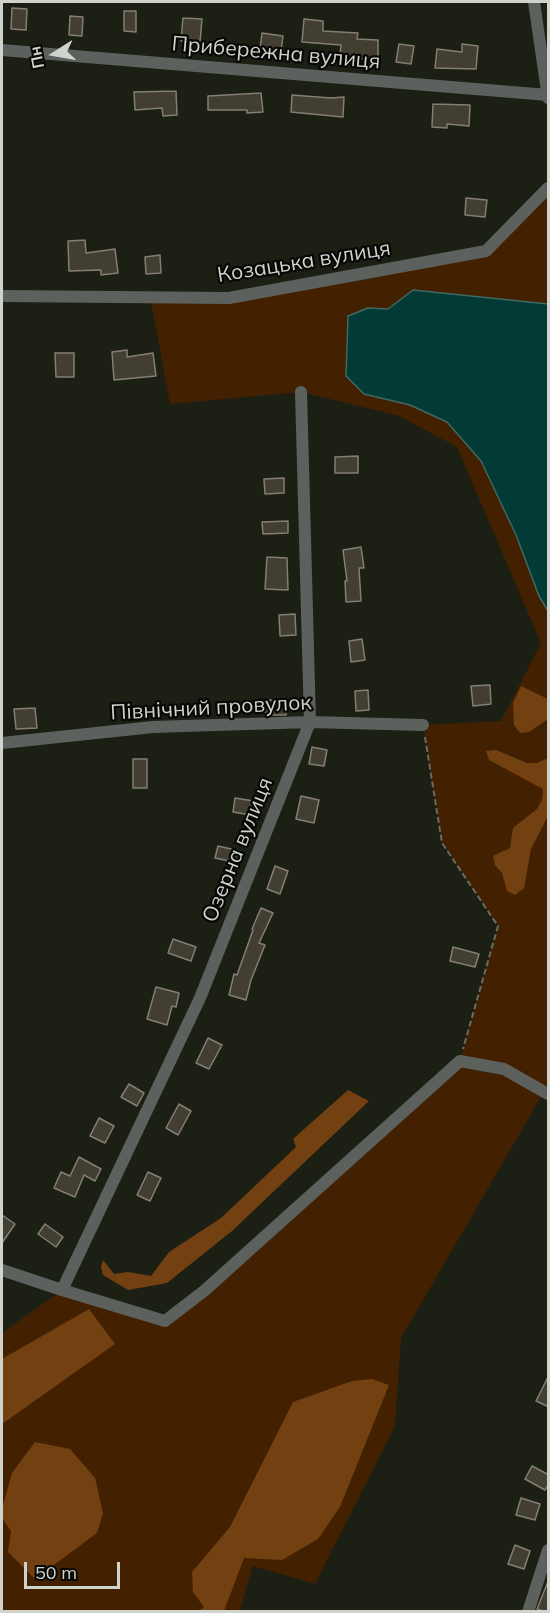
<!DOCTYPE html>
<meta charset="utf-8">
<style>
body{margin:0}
#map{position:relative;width:550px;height:1613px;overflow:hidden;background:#1b1f14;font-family:Mulish,sans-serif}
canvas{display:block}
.frame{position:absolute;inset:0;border:3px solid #d0d3cb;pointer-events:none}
.north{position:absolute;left:24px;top:24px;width:60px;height:60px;-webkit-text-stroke:4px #070805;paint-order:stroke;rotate:259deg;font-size:16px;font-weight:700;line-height:24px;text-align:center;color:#d0d3cb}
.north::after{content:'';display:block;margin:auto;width:21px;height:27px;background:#d0d3cb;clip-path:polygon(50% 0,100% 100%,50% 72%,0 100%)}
.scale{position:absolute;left:24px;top:1562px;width:96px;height:27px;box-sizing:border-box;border:3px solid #d0d3cb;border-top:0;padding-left:8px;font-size:18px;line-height:21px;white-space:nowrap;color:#d0d3cb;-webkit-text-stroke:4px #070805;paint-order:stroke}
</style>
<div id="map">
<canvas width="550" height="1613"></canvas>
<div class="frame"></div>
<div class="north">Пн</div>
<div class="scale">50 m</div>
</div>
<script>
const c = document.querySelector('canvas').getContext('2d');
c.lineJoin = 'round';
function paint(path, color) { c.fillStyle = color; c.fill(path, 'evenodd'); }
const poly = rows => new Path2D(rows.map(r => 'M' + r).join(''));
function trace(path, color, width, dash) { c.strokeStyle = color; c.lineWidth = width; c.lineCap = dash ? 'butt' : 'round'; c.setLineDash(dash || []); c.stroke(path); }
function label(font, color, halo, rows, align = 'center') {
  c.font = font + ' Mulish,sans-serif'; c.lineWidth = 4.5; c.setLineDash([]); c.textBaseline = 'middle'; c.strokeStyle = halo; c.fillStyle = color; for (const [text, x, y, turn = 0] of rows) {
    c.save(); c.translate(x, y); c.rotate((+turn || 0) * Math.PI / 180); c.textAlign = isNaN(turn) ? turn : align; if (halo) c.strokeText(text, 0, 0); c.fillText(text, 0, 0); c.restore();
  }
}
const green = poly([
 [548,188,548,1094,544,1092,401,1338,395,1426,315,1584,253,1566,240,1611,2,1611,2,1333,62,1290,166,1321,460,1061,498,926,442,843,423,725,501,721,541,643,457,447,399,416,301,392,170,404,150,297,229,298,486,251]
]);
const forest = poly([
 [521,686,548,699,548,719,529,732,520,733,514,725,513,703],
 [496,750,527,763,537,763,548,758,548,816,531,849,524,888,515,895,507,891,502,873,495,865,493,856,510,848,513,828,537,809,542,800,543,789,489,760,486,751],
 [348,1090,369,1101,232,1231,167,1283,128,1290,103,1275,101,1267,103,1260,114,1274,128,1272,151,1276,169,1252,221,1218,296,1147,293,1139],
 [89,1309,115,1344,2,1424,2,1359],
 [372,1379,389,1385,340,1507,318,1539,282,1560,244,1558,224,1611,199,1611,204,1607,193,1592,192,1572,230,1527,293,1402,352,1381],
 [35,1442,70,1449,95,1478,103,1513,97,1533,35,1579,8,1552,11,1531,2,1518,2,1509,12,1473]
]);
const water = poly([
 [413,290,548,304,548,611,539,596,516,535,481,461,447,422,410,405,364,394,346,376,348,316,368,308,388,309,413,290]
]);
const building = poly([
 [12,8,27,9,26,30,11,29,12,8],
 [124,11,136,11,136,32,124,31,124,11],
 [70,16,83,17,82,36,69,35,70,16],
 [183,18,202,19,200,42,181,41,183,18],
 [304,19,323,21,323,31,358,33,357,39,378,40,378,61,340,56,341,45,302,42,304,19],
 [262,33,283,36,281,52,260,49,262,33],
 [399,44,414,46,411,64,396,62,399,44],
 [462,44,478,46,476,69,435,68,437,49,462,52,462,44],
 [176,91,177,115,163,116,162,108,135,110,134,92,176,91],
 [261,93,263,112,247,113,247,110,208,110,208,96,261,93],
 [292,95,331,98,344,97,343,117,291,112,292,95],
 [433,104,470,105,469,126,447,124,447,128,432,127,433,104],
 [466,198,487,200,485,217,465,215,466,198],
 [85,240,86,253,115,249,118,273,101,275,101,270,69,271,68,241,85,240],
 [160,255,161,273,146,274,145,257,160,255],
 [127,350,127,357,153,353,156,376,114,380,112,352,127,350],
 [55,353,74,353,74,377,56,377,55,353],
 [358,456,358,473,335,473,335,457,358,456],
 [284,478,284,493,265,494,264,479,284,478],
 [288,521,288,533,263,534,262,522,288,521],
 [361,547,364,568,359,568,361,601,346,602,345,581,347,581,343,550,361,547],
 [267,557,287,558,288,590,265,589,267,557],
 [295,614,296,635,280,636,279,615,295,614],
 [362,639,365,660,351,662,349,641,362,639],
 [490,685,491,704,473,706,471,686,490,685],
 [368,690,369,710,356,711,355,691,368,690],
 [265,700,286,700,286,715,266,715,265,700],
 [35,708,37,728,16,729,14,709,35,708],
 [312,747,327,750,324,766,309,764,312,747],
 [133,759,147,759,147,788,133,788,133,759],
 [301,796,319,800,314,823,296,819,301,796],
 [235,798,260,802,257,816,233,812,235,798],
 [218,846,240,851,238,863,215,858,218,846],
 [275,866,288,871,280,894,267,889,275,866],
 [261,908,273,913,259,943,265,945,251,980,246,1000,229,995,234,974,237,975,253,930,252,929,261,908],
 [173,939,196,947,191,961,168,953,173,939],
 [453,947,479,954,475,967,450,961,453,947],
 [156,987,179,993,176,1007,172,1006,167,1025,147,1019,156,987],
 [208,1038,222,1045,209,1069,196,1063,208,1038],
 [129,1084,144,1093,137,1106,121,1097,129,1084],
 [179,1104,191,1111,178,1135,166,1128,179,1104],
 [99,1118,114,1126,105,1143,90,1136,99,1118],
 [79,1157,101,1169,95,1181,84,1175,75,1197,54,1188,61,1172,70,1176,79,1157],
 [148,1172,161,1178,150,1201,137,1195,148,1172],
 [2,1215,15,1224,2,1243,2,1215],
 [45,1224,63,1237,56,1247,38,1234,45,1224],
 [549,1375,549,1407,536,1401,549,1375],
 [532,1466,549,1475,549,1484,545,1490,525,1479,532,1466],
 [521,1498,540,1504,535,1520,516,1515,521,1498],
 [515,1545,530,1551,524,1569,508,1564,515,1545],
 [549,1579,549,1611,543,1611,537,1609,549,1579]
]);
const path = poly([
 [425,737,442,843,498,926,463,1049]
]);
const street = poly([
 [534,2,548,98],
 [2,50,548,95],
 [2,296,229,298,486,251,548,188],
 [2,743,153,727,310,722,423,725],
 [2,1270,62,1290,165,1321,204,1291,460,1061,504,1069,548,1094],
 [62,1290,200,998,310,722,301,392],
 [528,1612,548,1550]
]);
const streetNames = [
 ["Прибережна вулиця",276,53,5],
 ["Козацька вулиця",304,262,-9],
 ["Північний провулок",211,708,-3],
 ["Озерна вулиця",238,850,-68]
];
paint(green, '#422000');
paint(forest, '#734111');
paint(water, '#023b36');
trace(water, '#406963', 1.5);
paint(building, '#423e32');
trace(building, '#847f72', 1.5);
trace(path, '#686c62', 2, [6, 3]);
trace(street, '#5c615d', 12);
label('21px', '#d0d3cb', '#070805', streetNames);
</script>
